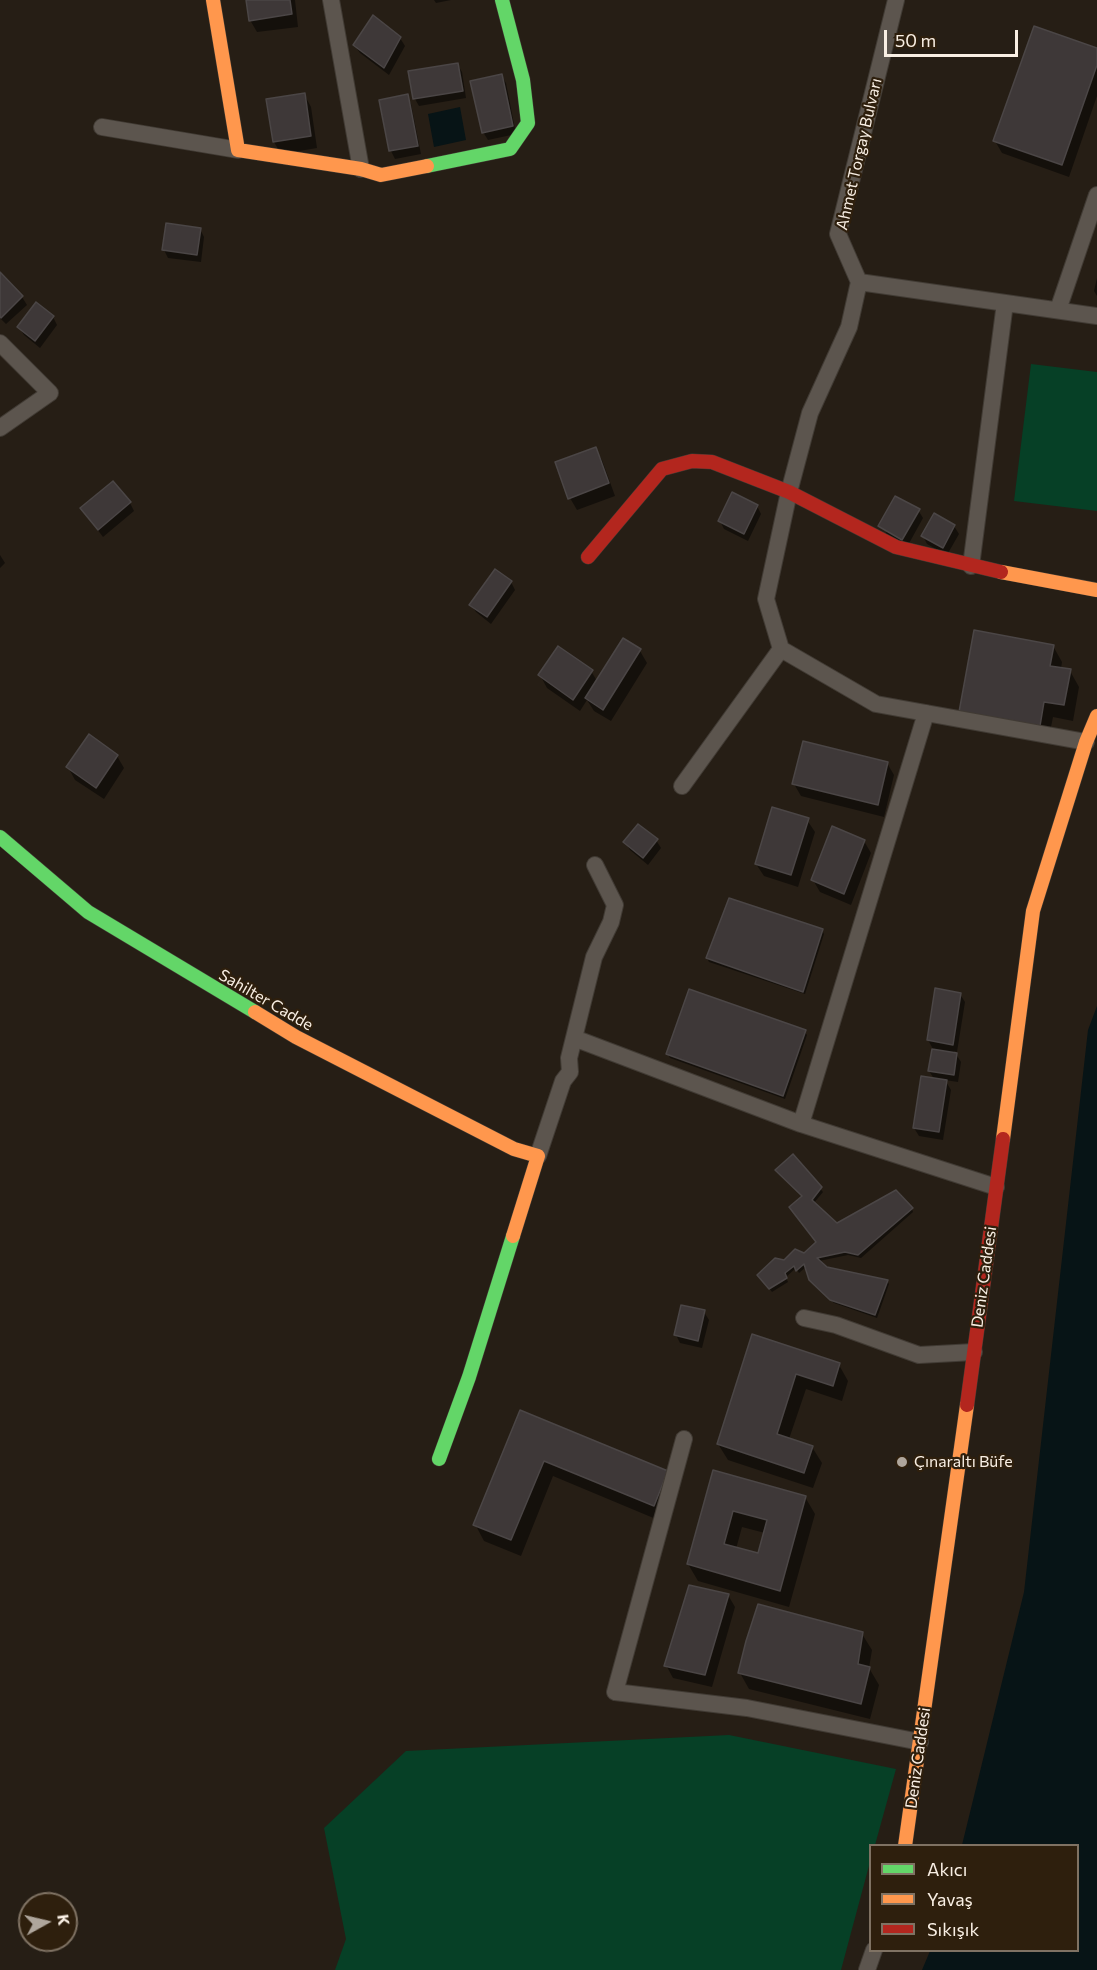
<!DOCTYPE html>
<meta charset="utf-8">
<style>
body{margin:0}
#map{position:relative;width:1097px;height:1970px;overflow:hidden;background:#261e15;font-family:Commissioner,sans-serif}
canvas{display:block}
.legend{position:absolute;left:869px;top:1844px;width:210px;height:108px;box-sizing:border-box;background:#2e1f0d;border:2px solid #7f7263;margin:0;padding:8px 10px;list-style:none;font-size:18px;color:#f9efe4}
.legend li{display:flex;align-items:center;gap:12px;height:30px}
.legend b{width:30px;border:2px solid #7f7263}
.north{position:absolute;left:18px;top:1892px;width:60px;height:60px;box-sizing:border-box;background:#2e1f0d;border:2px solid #7f7263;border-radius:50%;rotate:82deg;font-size:16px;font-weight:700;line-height:24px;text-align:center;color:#f9efe4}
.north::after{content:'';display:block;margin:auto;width:21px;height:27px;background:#afa69c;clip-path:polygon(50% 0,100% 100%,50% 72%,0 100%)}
.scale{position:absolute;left:884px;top:30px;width:134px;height:27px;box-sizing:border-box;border:3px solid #f9efe4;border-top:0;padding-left:8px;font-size:18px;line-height:21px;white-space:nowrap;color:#f9efe4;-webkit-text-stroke:4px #2e1f0d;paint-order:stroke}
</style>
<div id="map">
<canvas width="1097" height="1970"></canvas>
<ul class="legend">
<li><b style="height:8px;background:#63d668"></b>Akıcı</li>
<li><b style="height:8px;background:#ff974d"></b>Yavaş</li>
<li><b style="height:8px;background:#b3261e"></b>Sıkışık</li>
</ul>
<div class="north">K</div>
<div class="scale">50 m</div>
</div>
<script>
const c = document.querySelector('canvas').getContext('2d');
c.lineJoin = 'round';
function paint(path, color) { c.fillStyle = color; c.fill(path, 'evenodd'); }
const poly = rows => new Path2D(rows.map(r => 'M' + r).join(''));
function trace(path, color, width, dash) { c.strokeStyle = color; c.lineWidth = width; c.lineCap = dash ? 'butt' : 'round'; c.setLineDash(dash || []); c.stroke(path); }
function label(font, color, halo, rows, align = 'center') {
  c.font = font + ' Commissioner,sans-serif'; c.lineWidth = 4.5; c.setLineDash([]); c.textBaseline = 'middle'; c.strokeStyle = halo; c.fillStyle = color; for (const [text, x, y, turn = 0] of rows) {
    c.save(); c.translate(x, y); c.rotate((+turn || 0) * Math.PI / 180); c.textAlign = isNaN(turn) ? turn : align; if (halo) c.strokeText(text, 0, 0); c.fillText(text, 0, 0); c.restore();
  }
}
const green = poly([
 [1031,364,1097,372,1097,511,1014,501],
 [729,1735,896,1769,875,1845,870,1846,870,1862,841,1970,335,1970,346,1939,324,1828,406,1751]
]);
const water = poly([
 [460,107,466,140,434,147,428,114],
 [1097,1006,1097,1970,922,1970,930,1951,1078,1950,1078,1846,962,1845,1024,1592,1088,1030]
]);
const shadow = poly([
 [247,0,295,0,298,27,257,32,250,20],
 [434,0,451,0,436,3],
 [400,38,405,46,389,75,360,53,355,46],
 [1097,50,1097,96,1069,177,1002,153,995,141],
 [457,64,462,72,466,98,419,106,415,99],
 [501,75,506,83,516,134,488,140,483,132],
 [304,94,311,107,317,148,281,154,274,142],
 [407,96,411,104,421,154,395,159,391,151,381,101],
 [200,229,204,237,201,262,168,258,164,250],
 [0,274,22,297,27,305,6,324,0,318],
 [1097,278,1097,296,1094,291],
 [53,317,57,325,40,348,24,335,19,327],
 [595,448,602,460,615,496,577,510,570,498],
 [130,503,134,511,103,537,82,509],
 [757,506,761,514,748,541,724,529,720,521],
 [918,510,923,518,907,547,884,534],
 [954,526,959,534,947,555,927,544,923,536],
 [0,555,5,563,0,568],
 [511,582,515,590,491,624,476,612,471,605],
 [623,640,640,651,647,663,611,721,594,711,587,700,580,711,547,688,540,675,591,671,597,681],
 [1053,646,1062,662,1061,669,1070,671,1079,687,1073,721,1053,717,1048,742,970,728],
 [89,737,117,756,124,768,104,799,75,780,68,767],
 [887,763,894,775,884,817,801,796,794,784],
 [807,820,815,832,798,887,764,876,756,864],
 [656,840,661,848,648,865,630,850,625,842],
 [864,841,871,853,851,905,820,892,813,880],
 [822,930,824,934,805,994,709,962,707,958],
 [960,994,965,1002,957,1052,954,1051,961,1062,958,1082,945,1080,951,1090,943,1140,919,1136,914,1128,935,1080,929,1071,933,1049,928,1040],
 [805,1032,807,1035,785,1099,670,1058,668,1054],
 [792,1156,823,1192,813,1204,837,1224,912,1209,913,1212,861,1258,848,1255,819,1261,826,1268,887,1281,889,1284,877,1318,834,1303,813,1284,806,1267,799,1273,796,1268,786,1277,788,1282,772,1292,761,1278,784,1261,804,1255,818,1242,803,1197,777,1170],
 [704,1312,709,1320,702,1348,680,1343,676,1335],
 [753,1336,839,1365,848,1381,842,1401,806,1389,789,1439,812,1447,822,1463,813,1488,728,1460,718,1444],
 [520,1412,667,1472,663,1522,553,1476,521,1556,484,1541,475,1524],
 [714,1472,805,1497,815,1514,789,1607,698,1581,688,1564],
 [742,1527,765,1533,760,1555,736,1549],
 [728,1595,735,1607,712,1687,673,1678,666,1665],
 [862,1634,872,1650,869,1668,879,1685,870,1719,749,1689,740,1673]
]);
const building = poly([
 [246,0,290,0,292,14,249,21,246,0],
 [373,15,401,37,384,68,353,45,373,15],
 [1034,26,1097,48,1097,65,1062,165,993,141,1034,26],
 [458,63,463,91,413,99,408,71,458,63],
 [502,74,513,126,482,133,470,81,502,74],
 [305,93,311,136,273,142,266,99,305,93],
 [408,94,418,146,389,151,379,100,408,94],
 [166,223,201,228,197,255,162,250,166,223],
 [0,272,23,296,1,318,0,316,0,272],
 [36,302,54,316,35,341,17,327,36,302],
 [596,447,609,483,568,499,555,462,596,447],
 [113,481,131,502,98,530,80,508,113,481],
 [732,492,758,505,744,534,718,521,732,492],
 [895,496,920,509,902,540,878,526,895,496],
 [934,513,955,525,943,548,921,536,934,513],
 [495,569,512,581,487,617,469,605,495,569],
 [974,630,1054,645,1050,666,1071,669,1064,705,1044,702,1040,726,959,712,974,630],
 [623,638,641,649,603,710,585,698,623,638],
 [558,646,593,670,573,700,538,675,558,646],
 [89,734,118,755,96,788,66,767,89,734],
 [803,741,888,762,878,805,792,784,803,741],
 [772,807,809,818,791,875,755,864,772,807],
 [638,824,658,839,643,858,623,842,638,824],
 [832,826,865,840,844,894,811,880,832,826],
 [729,898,823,929,803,992,706,958,729,898],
 [935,988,961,993,953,1045,927,1040,935,988],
 [689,989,806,1030,783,1096,666,1054,689,989],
 [932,1049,957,1053,954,1075,928,1071,932,1049],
 [921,1076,947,1080,939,1132,913,1128,921,1076],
 [793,1154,822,1187,812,1200,837,1223,896,1190,913,1208,858,1255,845,1252,817,1258,827,1267,888,1280,875,1315,830,1300,809,1280,804,1264,796,1271,794,1266,785,1273,787,1278,769,1289,757,1275,775,1258,784,1260,795,1249,804,1253,816,1242,789,1207,802,1196,775,1170,793,1154],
 [681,1305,705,1310,698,1341,674,1335,681,1305],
 [752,1334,840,1363,833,1386,796,1374,777,1434,813,1446,804,1473,717,1444,752,1334],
 [520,1410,668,1471,654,1506,544,1461,511,1540,473,1525,520,1410],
 [713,1470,806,1496,780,1591,687,1564,713,1470],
 [733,1511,767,1520,758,1553,724,1544,733,1511],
 [689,1585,729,1594,705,1675,664,1666,689,1585],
 [758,1604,863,1632,858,1664,870,1667,861,1704,738,1673,746,1641,758,1604]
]);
const street = poly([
 [331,0,361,169],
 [896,0,838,234,859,282,1097,316],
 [102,127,238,150],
 [1058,310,1097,195],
 [0,343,50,393,0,428],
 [971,566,1005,303],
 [781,649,766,599,789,492,810,413,849,327,859,282],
 [682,786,781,649,876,704,1086,742],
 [574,1038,801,1124,996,1187],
 [801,1124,926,713],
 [538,1156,563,1081,570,1072,569,1058,594,957,611,922,615,905,595,865],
 [804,1318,836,1325,919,1355,974,1352],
 [684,1439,615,1692,747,1708,920,1742],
 [867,1970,874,1950]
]);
const fast = poly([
 [427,166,510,149,528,123,523,80,502,0],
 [0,837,88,912,255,1012],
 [439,1459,469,1377,513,1236]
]);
const slow = poly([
 [213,0,238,150,361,169,381,175,427,166],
 [1001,572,1097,590],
 [255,1012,296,1037,514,1149,538,1156,513,1236],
 [1003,1139,1033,911,1086,742,1097,716],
 [905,1846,967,1405]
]);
const jam = poly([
 [588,557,662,469,692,461,712,462,789,492,896,547,1001,572],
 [967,1405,1003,1139]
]);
const markers = [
 [902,1462,6,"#afa69c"]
];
const streetNames = [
 ["Ahmet Torgay Bulvarı",859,154,-77],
 ["Sahilter Cadde",266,1000,30],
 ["Deniz Caddesi",984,1277,-82],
 ["Deniz Caddesi",918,1758,-82]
];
const poiNames = [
 ["Çınaraltı Büfe",914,1462]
];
paint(green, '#064026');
paint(water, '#071416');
paint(shadow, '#0007');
paint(building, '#3e3838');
trace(building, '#4b4646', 1.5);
trace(street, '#413b34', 18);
trace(fast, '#413b34', 15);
trace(slow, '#413b34', 15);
trace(jam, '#413b34', 15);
trace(street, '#5c554e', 16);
trace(fast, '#63d668', 14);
trace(slow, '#ff974d', 14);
trace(jam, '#b3261e', 14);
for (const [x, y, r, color] of markers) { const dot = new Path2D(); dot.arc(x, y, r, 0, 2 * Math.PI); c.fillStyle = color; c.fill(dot); trace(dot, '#2e1f0d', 2); }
label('16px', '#f9efe4', '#2e1f0d', streetNames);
label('16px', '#f9efe4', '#2e1f0d', poiNames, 'left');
</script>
